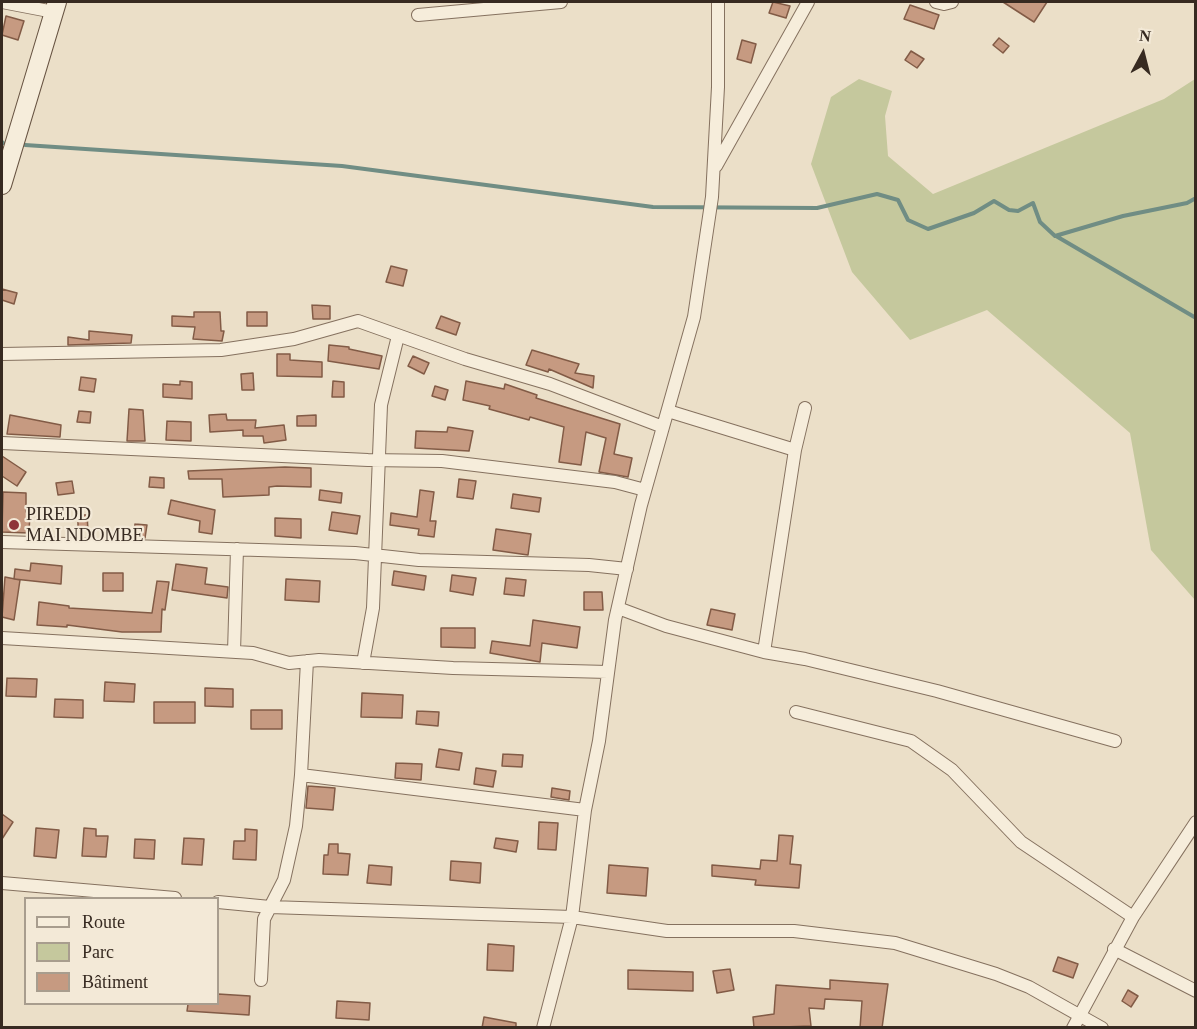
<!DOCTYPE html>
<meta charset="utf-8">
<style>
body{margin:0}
#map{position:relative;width:1197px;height:1029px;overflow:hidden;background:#ebdfc8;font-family:"Times New Roman",serif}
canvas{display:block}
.frame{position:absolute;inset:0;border:3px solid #372a21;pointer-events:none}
.legend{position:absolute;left:24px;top:897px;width:195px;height:108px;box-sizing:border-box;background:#f3e9d7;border:2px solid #a89d8e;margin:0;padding:8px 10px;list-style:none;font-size:18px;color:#372a21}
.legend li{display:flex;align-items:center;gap:12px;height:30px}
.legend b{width:30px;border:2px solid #a89d8e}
.north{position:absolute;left:1113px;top:24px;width:60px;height:60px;-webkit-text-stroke:4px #f3e9d7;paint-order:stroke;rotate:7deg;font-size:16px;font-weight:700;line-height:24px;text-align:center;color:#372a21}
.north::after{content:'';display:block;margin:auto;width:21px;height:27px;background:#372a21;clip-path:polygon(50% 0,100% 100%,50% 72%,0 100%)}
</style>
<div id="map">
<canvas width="1197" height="1029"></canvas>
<div class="frame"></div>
<ul class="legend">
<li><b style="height:8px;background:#f6eddb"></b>Route</li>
<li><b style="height:16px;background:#c5c89d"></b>Parc</li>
<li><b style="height:16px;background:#c69a81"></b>Bâtiment</li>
</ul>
<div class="north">N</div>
</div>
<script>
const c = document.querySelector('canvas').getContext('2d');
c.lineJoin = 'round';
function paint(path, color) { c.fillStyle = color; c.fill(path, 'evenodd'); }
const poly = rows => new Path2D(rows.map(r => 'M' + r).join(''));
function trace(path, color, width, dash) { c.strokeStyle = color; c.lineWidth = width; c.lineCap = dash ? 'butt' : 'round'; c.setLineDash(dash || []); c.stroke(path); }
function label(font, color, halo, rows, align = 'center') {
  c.font = font + ' "Times New Roman",serif'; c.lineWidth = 4.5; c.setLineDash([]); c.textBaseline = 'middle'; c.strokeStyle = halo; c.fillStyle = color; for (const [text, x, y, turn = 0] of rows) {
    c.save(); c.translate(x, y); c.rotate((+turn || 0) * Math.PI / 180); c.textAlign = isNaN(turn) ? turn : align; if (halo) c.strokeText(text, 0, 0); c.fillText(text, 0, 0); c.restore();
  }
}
const green = poly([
 [859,79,892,91,885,116,888,156,933,194,1164,99,1195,79,1195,600,1151,550,1130,433,987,310,910,340,852,272,811,164,831,97]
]);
const stream = poly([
 [2,142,3,143],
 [25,145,342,166,653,207,817,208,877,194,898,200,908,220,928,229,974,213,994,201,1009,210,1018,211,1033,203,1040,222,1055,236,1123,216,1187,203,1196,198],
 [1056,236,1196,318]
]);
const building = poly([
 [773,2,790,6,786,18,769,13,773,2],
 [1003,2,1047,2,1034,22,1003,2],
 [910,5,939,15,934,29,904,19,910,5],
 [6,16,24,21,18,40,2,35,6,16],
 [999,38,1009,46,1003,53,993,45,999,38],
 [742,40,756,44,751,63,737,59,742,40],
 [911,51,924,59,917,68,905,60,911,51],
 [391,266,407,270,403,286,386,282,391,266],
 [2,289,17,293,14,304,2,300,2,289],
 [312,305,330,306,330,319,313,319,312,305],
 [194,312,220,312,221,331,224,331,222,341,193,339,195,327,172,326,172,316,194,317,194,312],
 [247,312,267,312,267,326,247,326,247,312],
 [441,316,460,323,456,335,436,328,441,316],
 [89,331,132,335,131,343,68,345,68,337,89,340,89,331],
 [329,345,349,347,349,349,382,356,379,369,328,361,329,345],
 [532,350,579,364,575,373,594,376,593,388,549,369,548,372,526,365,532,350],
 [277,354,290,354,290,360,322,362,322,377,277,376,277,354],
 [413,356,429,363,424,374,408,366,413,356],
 [253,373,254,390,242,390,241,374,253,373],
 [81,377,96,379,94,392,79,390,81,377],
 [180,381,192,382,192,399,163,397,163,384,180,385,180,381],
 [333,381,344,382,344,397,332,397,333,381],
 [466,381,504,389,505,384,537,395,536,398,620,424,614,454,632,458,628,477,599,472,606,438,586,432,581,465,559,462,564,427,530,417,529,420,489,409,490,406,463,400,466,381],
 [435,386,448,390,445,400,432,396,435,386],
 [129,409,143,410,145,441,127,441,129,409],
 [79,411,91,412,90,423,77,422,79,411],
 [226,414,227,420,256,420,255,428,284,425,286,440,264,443,263,436,243,436,243,430,210,432,209,415,226,414],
 [10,415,61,425,60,437,7,434,10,415],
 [316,415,316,426,297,426,297,416,316,415],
 [167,421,191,422,191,441,166,440,167,421],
 [448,427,473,431,469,451,415,448,416,431,447,432,448,427],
 [2,456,26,472,17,486,2,476,2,456],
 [285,467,311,468,311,487,277,486,269,487,269,495,223,497,222,479,189,479,188,471,285,467],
 [150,477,164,478,164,488,149,487,150,477],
 [459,479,476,481,473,499,457,497,459,479],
 [72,481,74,493,58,495,56,483,72,481],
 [320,490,342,493,341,503,319,500,320,490],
 [420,490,434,492,430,521,436,521,434,537,418,535,419,529,390,525,391,513,417,517,420,490],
 [3,492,26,493,26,512,30,512,29,533,2,532,3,492],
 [513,494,541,498,539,512,511,508,513,494],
 [171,500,215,510,212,534,199,532,200,521,168,514,171,500],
 [332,512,360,516,357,534,329,530,332,512],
 [78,515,87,515,88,530,78,530,78,515],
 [275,518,301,519,301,538,275,536,275,518],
 [135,524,147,525,145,538,133,538,135,524],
 [496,529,531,534,528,555,493,550,496,529],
 [31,563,62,566,61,584,14,579,15,569,30,571,31,563],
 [176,564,207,568,205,584,228,587,227,598,172,590,176,564],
 [394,571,426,576,424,590,392,585,394,571],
 [103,573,123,573,123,591,103,591,103,573],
 [452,575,476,578,473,595,450,591,452,575],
 [5,577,20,580,14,620,2,617,5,577],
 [506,578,526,580,524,596,504,594,506,578],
 [286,579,320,581,319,602,285,600,286,579],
 [157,581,169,582,165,610,162,609,161,632,122,632,67,625,67,627,37,625,39,602,69,606,69,608,152,613,157,581],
 [584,592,602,592,603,610,584,610,584,592],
 [711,609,735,614,732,630,707,625,711,609],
 [533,620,580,627,577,648,542,643,540,662,490,653,492,641,530,646,533,620],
 [441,628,475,628,475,648,441,647,441,628],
 [7,678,37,679,36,697,6,696,7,678],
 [105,682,135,684,134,702,104,701,105,682],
 [205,688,233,689,233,707,205,706,205,688],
 [362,693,403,695,402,718,361,717,362,693],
 [55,699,83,700,83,718,54,717,55,699],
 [154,702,195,702,195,723,154,723,154,702],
 [251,710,282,710,282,729,251,729,251,710],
 [417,711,439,712,438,726,416,724,417,711],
 [439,749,462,753,459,770,436,767,439,749],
 [503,754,523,755,522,767,502,766,503,754],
 [396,763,422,764,421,780,395,778,396,763],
 [476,768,496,771,493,787,474,784,476,768],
 [308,786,335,788,333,810,306,808,308,786],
 [552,788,570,791,569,800,551,797,552,788],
 [2,814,13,822,2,839,2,814],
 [539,822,558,823,556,850,538,849,539,822],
 [36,828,59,830,56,858,34,856,36,828],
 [84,828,96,829,96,836,108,836,106,857,82,856,84,828],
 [245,829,257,830,256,860,233,859,234,841,245,841,245,829],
 [779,835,793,836,790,864,801,865,799,888,755,885,756,880,712,876,712,865,760,869,761,860,777,861,779,835],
 [184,838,204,839,202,865,182,864,184,838],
 [496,838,518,841,516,852,494,848,496,838],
 [135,839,155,840,154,859,134,858,135,839],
 [329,844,338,844,338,853,350,854,348,875,323,874,324,855,328,855,329,844],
 [451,861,481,863,480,883,450,880,451,861],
 [369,865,392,867,391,885,367,883,369,865],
 [609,865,648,868,646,896,607,893,609,865],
 [488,944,514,946,513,971,487,970,488,944],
 [1058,957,1078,964,1073,978,1053,971,1058,957],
 [730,969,734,990,717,993,713,971,730,969],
 [628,970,693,972,693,991,628,989,628,970],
 [830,980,888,984,882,1028,860,1028,862,1001,825,999,824,1009,809,1008,811,1026,754,1028,753,1017,774,1014,776,985,830,989,830,980],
 [1128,990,1138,996,1131,1007,1122,1001,1128,990],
 [218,994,250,996,249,1015,187,1011,188,1004,218,1004,218,994],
 [337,1001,370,1003,369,1020,336,1018,337,1001],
 [484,1017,516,1023,516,1028,482,1028,484,1017]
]);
const street = poly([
 [2,2,54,12],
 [936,2,944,4,952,2],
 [418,15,561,2],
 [716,166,808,2],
 [2,354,221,350,294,339,358,321,465,359,550,384,663,427],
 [668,411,795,450],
 [2,443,368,460,442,461,615,482,645,490],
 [2,542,355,553,419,560,589,565,627,569],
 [618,608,666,626,764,652,805,659,937,691,1115,741],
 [2,638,253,653,289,663,319,660,453,668,608,672],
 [234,652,237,549],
 [764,652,795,450,805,408],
 [307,661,301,775,585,810],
 [363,663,373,608,381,405,398,336],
 [796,712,911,741,952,770,1021,842,1133,917],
 [2,883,175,898],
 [218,902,270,907,572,917,667,931,794,931,895,943,996,974,1029,987,1102,1028],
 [1114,949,1196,991],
 [261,980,264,919,284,880,296,826,301,775],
 [543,1028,572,917,585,810,599,741,615,620,641,505,694,317,712,197,718,87,718,2],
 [1073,1028,1133,917,1196,822]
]);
const secondary = poly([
 [2,185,57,2]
]);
const markers = [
 [14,525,6,"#8f3439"]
];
const poiNames = [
 ["PIREDD",26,515],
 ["MAI NDOMBE",26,536]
];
paint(green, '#c5c89d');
trace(stream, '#708d84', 4);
paint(building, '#c69a81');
trace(building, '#825b46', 1.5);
trace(street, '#85715f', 14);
trace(secondary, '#675342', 20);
trace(street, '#f6eddb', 12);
trace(secondary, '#f6eddb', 18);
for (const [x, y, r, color] of markers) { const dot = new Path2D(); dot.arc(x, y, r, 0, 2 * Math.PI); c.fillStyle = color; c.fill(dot); trace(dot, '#f3e9d7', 2); }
label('18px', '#372a21', '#f3e9d7', poiNames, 'left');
</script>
